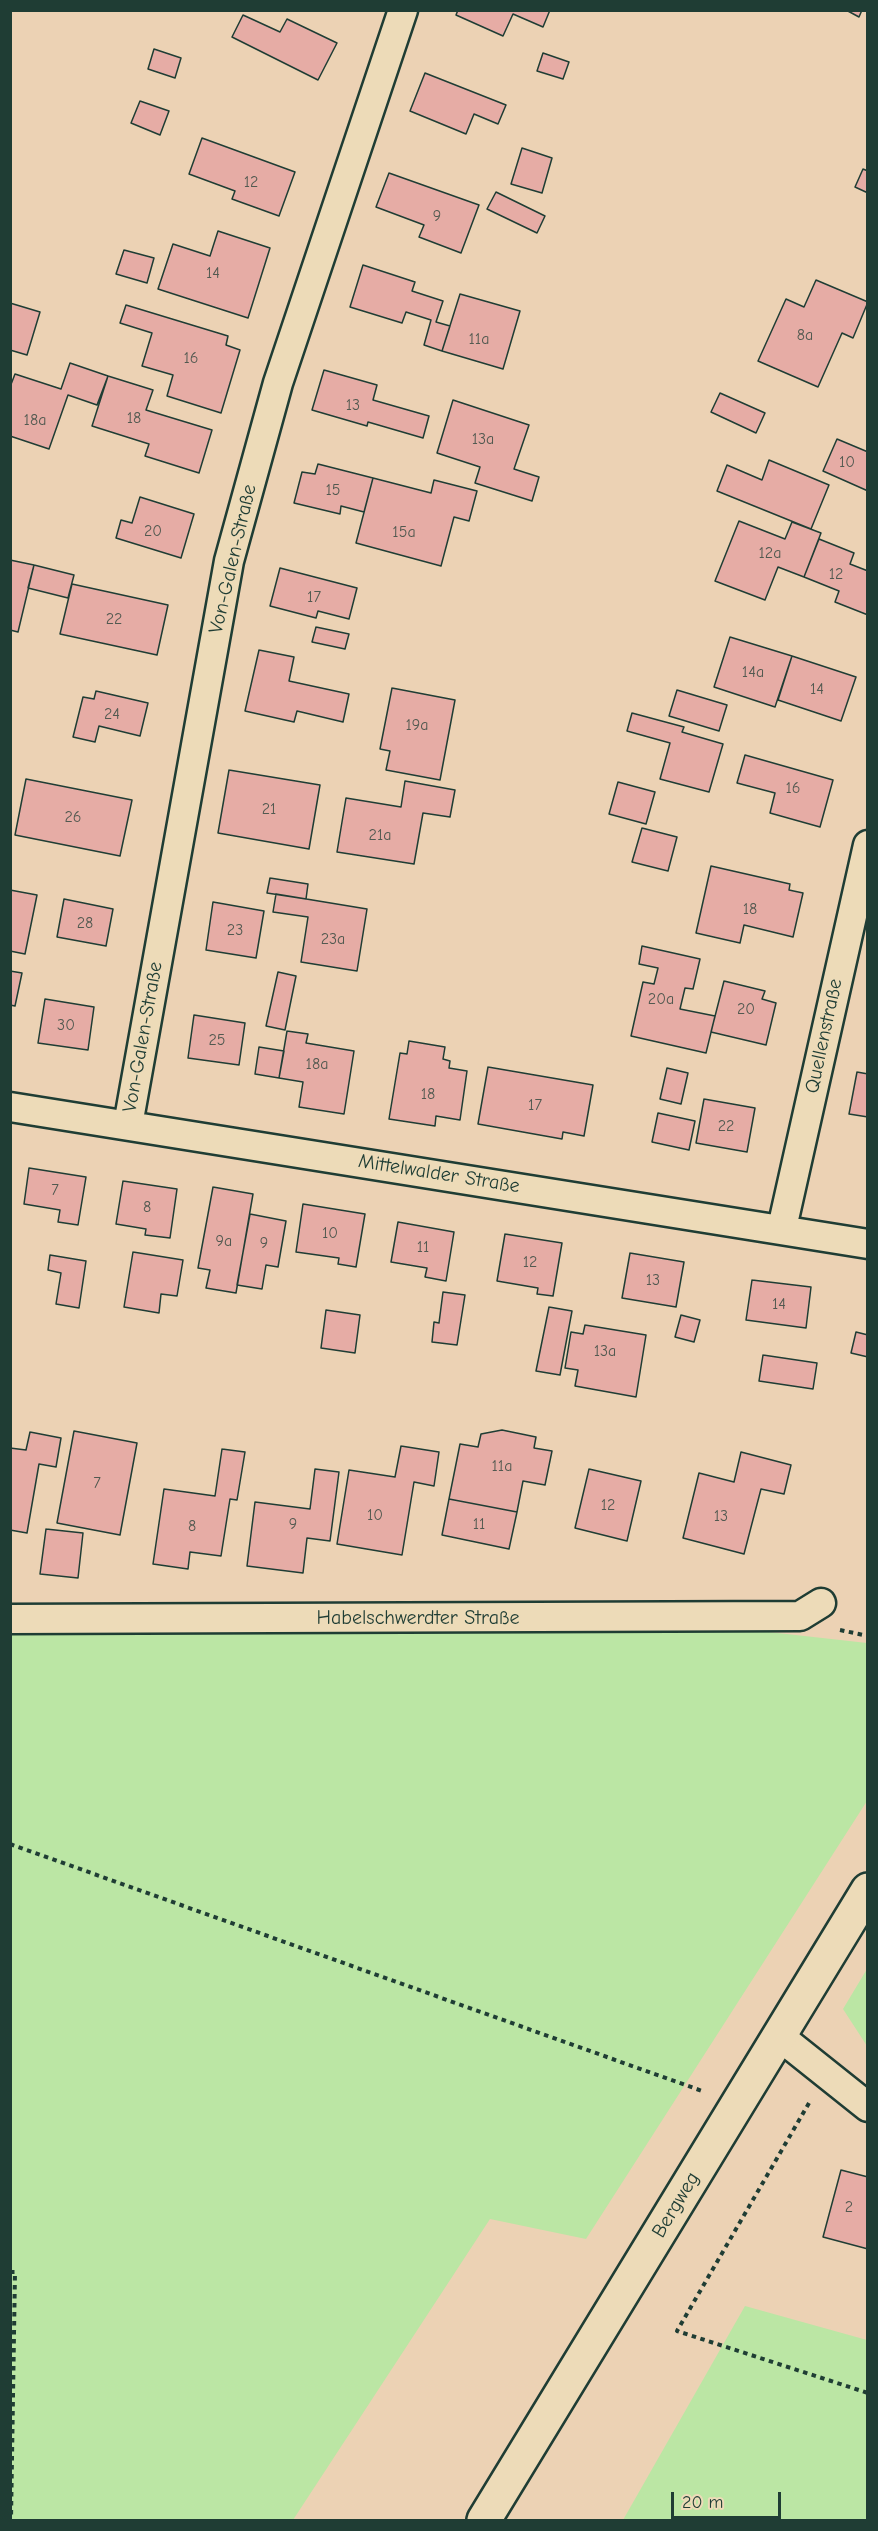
<!DOCTYPE html>
<meta charset="utf-8">
<style>
body{margin:0}
#map{position:relative;width:878px;height:2531px;overflow:hidden;background:#ecd2b4;font-family:"Comic Neue",sans-serif}
canvas{display:block}
.frame{position:absolute;inset:0;border:12px solid #1f3d34;pointer-events:none}
.scale{position:absolute;left:671px;top:2492px;width:110px;height:27px;box-sizing:border-box;border:3px solid #1f3d34;border-top:0;padding-left:8px;font-size:18px;line-height:21px;white-space:nowrap;color:#1f3d34;-webkit-text-stroke:4px #eddbb8;paint-order:stroke}
</style>
<div id="map">
<canvas width="878" height="2531"></canvas>
<div class="frame"></div>
<div class="scale">20 m</div>
</div>
<script>
const c = document.querySelector('canvas').getContext('2d');
c.lineJoin = 'round';
function paint(path, color) { c.fillStyle = color; c.fill(path, 'evenodd'); }
const poly = rows => new Path2D(rows.map(r => 'M' + r).join(''));
function trace(path, color, width, dash) { c.strokeStyle = color; c.lineWidth = width; c.lineCap = dash ? 'butt' : 'round'; c.setLineDash(dash || []); c.stroke(path); }
function label(font, color, halo, rows, align = 'center') {
  c.font = font + ' "Comic Neue",sans-serif'; c.lineWidth = 4.5; c.setLineDash([]); c.textBaseline = 'middle'; c.strokeStyle = halo; c.fillStyle = color; for (const [text, x, y, turn = 0] of rows) {
    c.save(); c.translate(x, y); c.rotate((+turn || 0) * Math.PI / 180); c.textAlign = isNaN(turn) ? turn : align; if (halo) c.strokeText(text, 0, 0); c.fillText(text, 0, 0); c.restore();
  }
}
const green = poly([
 [733,1628,867,1643,867,1801,586,2239,490,2219,293,2520,11,2520,10,1630],
 [867,1969,868,1969,867,2046,843,2009],
 [745,2306,867,2340,867,2520,623,2520]
]);
const building = poly([
 [458,10,550,10,543,27,513,14,503,36,456,15,458,10],
 [846,10,862,10,859,17,846,10],
 [243,15,280,32,287,19,337,43,318,80,232,37,243,15],
 [154,49,181,58,175,78,148,69,154,49],
 [543,53,569,62,563,79,537,71,543,53],
 [425,73,506,105,498,124,474,114,466,134,410,111,425,73],
 [140,101,169,111,160,135,131,123,140,101],
 [202,138,295,172,279,216,232,199,235,191,189,174,202,138],
 [522,148,552,158,542,193,511,184,522,148],
 [863,169,868,171,868,193,855,187,863,169],
 [389,173,479,205,461,253,419,237,424,225,376,207,389,173],
 [496,192,545,216,537,233,487,209,496,192],
 [218,231,270,248,248,318,158,289,173,244,210,256,218,231],
 [124,250,154,258,147,283,116,274,124,250],
 [363,265,415,282,412,291,443,301,436,322,450,326,442,351,424,345,431,320,406,312,402,323,350,307,363,265],
 [816,280,868,302,853,338,842,333,818,387,758,361,786,299,804,307,816,280],
 [460,294,520,311,503,369,442,351,460,294],
 [10,303,40,312,27,355,10,350,10,303],
 [126,305,228,336,226,345,240,350,221,413,167,396,173,375,142,366,152,333,120,323,126,305],
 [70,363,108,376,97,405,68,395,49,449,10,436,10,387,15,374,61,389,70,363],
 [324,370,377,385,373,400,429,416,423,438,368,422,367,426,312,410,324,370],
 [108,376,153,390,146,410,212,430,199,473,145,456,149,444,92,426,108,376],
 [720,393,765,413,756,433,711,412,720,393],
 [453,400,529,425,514,469,539,477,532,501,475,483,480,467,437,453,453,400],
 [837,439,868,452,868,491,823,471,837,439],
 [769,460,829,485,811,529,717,491,727,465,762,480,769,460],
 [318,464,373,478,364,512,341,506,340,514,294,503,302,472,315,474,318,464],
 [373,478,431,493,434,480,477,491,469,521,454,517,441,566,356,543,373,478],
 [140,497,194,514,181,558,116,538,121,520,132,523,140,497],
 [739,521,785,539,792,522,821,533,804,577,778,567,765,600,715,581,739,521],
 [819,539,854,553,850,564,868,571,868,615,835,602,839,591,804,577,819,539],
 [10,560,34,565,18,632,10,630,10,560],
 [34,565,74,575,68,598,28,588,34,565],
 [280,568,357,588,349,619,318,611,316,618,270,606,280,568],
 [72,584,168,605,157,655,60,634,72,584],
 [316,627,349,634,345,649,312,642,316,627],
 [730,637,792,656,775,707,714,687,730,637],
 [259,650,294,657,289,681,349,694,343,722,297,711,294,722,245,711,259,650],
 [792,656,856,677,841,721,778,700,792,656],
 [392,688,455,700,440,780,386,770,390,751,380,749,392,688],
 [677,690,727,705,719,731,669,716,677,690],
 [96,691,148,703,140,736,99,726,95,742,73,737,83,697,94,699,96,691],
 [632,713,684,727,682,732,723,744,709,792,660,779,670,743,627,731,632,713],
 [745,755,833,780,820,827,770,813,775,793,737,783,745,755],
 [229,770,320,785,309,849,218,833,229,770],
 [26,779,132,800,120,856,15,835,26,779],
 [405,781,455,790,450,817,423,813,414,864,337,852,346,798,401,807,405,781],
 [618,782,655,792,646,824,609,814,618,782],
 [642,828,677,837,668,871,632,862,642,828],
 [711,866,790,884,789,890,803,893,793,937,744,925,740,943,696,933,711,866],
 [270,878,308,884,306,899,267,893,270,878],
 [10,890,37,895,25,954,10,951,10,890],
 [276,894,367,909,357,971,301,962,308,917,273,912,276,894],
 [64,899,113,909,106,946,57,937,64,899],
 [213,902,264,911,256,958,206,950,213,902],
 [642,946,700,959,693,989,685,988,680,1009,715,1016,706,1053,631,1036,643,982,654,984,658,968,639,964,642,946],
 [10,971,22,973,15,1006,10,1005,10,971],
 [278,972,296,976,285,1030,266,1026,278,972],
 [724,981,765,991,762,999,776,1003,766,1045,711,1032,724,981],
 [45,999,94,1007,88,1050,38,1043,45,999],
 [194,1015,245,1023,239,1065,188,1058,194,1015],
 [287,1031,308,1034,306,1043,354,1051,344,1114,299,1107,303,1082,279,1078,287,1031],
 [409,1041,445,1047,443,1059,450,1061,449,1068,467,1071,460,1120,436,1116,435,1126,389,1119,400,1053,407,1054,409,1041],
 [259,1047,284,1051,279,1078,255,1074,259,1047],
 [488,1067,593,1085,584,1136,563,1132,562,1139,478,1124,488,1067],
 [667,1068,688,1073,681,1104,660,1099,667,1068],
 [857,1072,868,1074,868,1117,849,1114,857,1072],
 [704,1099,755,1108,747,1152,696,1143,704,1099],
 [658,1113,695,1121,689,1150,652,1142,658,1113],
 [29,1168,86,1177,78,1225,58,1222,60,1210,24,1204,29,1168],
 [123,1181,177,1189,170,1238,145,1235,146,1229,116,1224,123,1181],
 [213,1187,253,1194,236,1293,206,1288,210,1270,198,1268,213,1187],
 [303,1204,365,1214,356,1267,338,1264,339,1258,296,1252,303,1204],
 [250,1214,286,1221,278,1267,266,1265,262,1289,237,1285,250,1214],
 [398,1222,454,1232,446,1281,425,1277,427,1268,391,1262,398,1222],
 [505,1234,562,1243,553,1296,537,1294,538,1288,497,1281,505,1234],
 [133,1252,183,1260,177,1296,161,1294,159,1313,124,1307,133,1252],
 [630,1253,684,1262,676,1307,622,1298,630,1253],
 [50,1255,86,1261,79,1308,56,1304,61,1273,48,1270,50,1255],
 [752,1280,811,1287,806,1328,746,1320,752,1280],
 [443,1292,465,1295,457,1345,432,1342,434,1322,439,1323,443,1292],
 [549,1307,572,1311,560,1375,536,1371,549,1307],
 [326,1310,360,1315,355,1353,321,1348,326,1310],
 [681,1315,700,1320,694,1342,675,1337,681,1315],
 [585,1325,646,1335,636,1397,575,1386,578,1370,565,1368,571,1332,583,1334,585,1325],
 [856,1332,868,1335,868,1357,851,1353,856,1332],
 [763,1355,817,1363,813,1389,759,1381,763,1355],
 [502,1430,536,1437,534,1448,552,1451,545,1485,523,1481,517,1512,449,1499,460,1444,478,1447,481,1434,502,1430],
 [74,1431,137,1443,120,1535,57,1523,74,1431],
 [30,1432,61,1438,56,1467,39,1464,27,1533,10,1530,10,1448,26,1450,30,1432],
 [401,1446,439,1452,434,1486,414,1482,402,1555,337,1544,349,1470,395,1477,401,1446],
 [222,1449,245,1452,237,1500,230,1499,221,1556,190,1552,188,1569,153,1564,164,1489,215,1496,222,1449],
 [741,1452,791,1465,784,1494,761,1489,744,1554,683,1538,699,1473,734,1482,741,1452],
 [315,1469,339,1472,330,1541,307,1538,303,1573,247,1566,255,1502,310,1509,315,1469],
 [589,1469,641,1481,627,1541,575,1528,589,1469],
 [449,1499,517,1512,509,1549,442,1535,449,1499],
 [46,1529,83,1533,78,1578,40,1574,46,1529],
 [841,2170,868,2177,868,2249,823,2237,841,2170]
]);
const path = poly([
 [840,1630,868,1636],
 [10,1844,705,2092],
 [809,2103,677,2331,868,2393],
 [10,2272,15,2272,11,2520]
]);
const street = poly([
 [10,1107,868,1244],
 [128,1125,229,561,278,383,403,10],
 [782,1228,868,845],
 [10,1619,800,1616,821,1603],
 [779,2036,868,2107]
]);
const secondary = poly([
 [484,2520,868,1890]
]);
const numberNames = [
 ["12",251,182],
 ["9",437,216],
 ["14",213,273],
 ["8a",805,335],
 ["11a",479,339],
 ["16",191,358],
 ["13",353,405],
 ["18",134,418],
 ["18a",35,420],
 ["13a",483,439],
 ["10",847,462],
 ["15",333,490],
 ["20",153,531],
 ["15a",404,532],
 ["12a",770,553],
 ["12",836,574],
 ["17",314,597],
 ["22",114,619],
 ["14a",753,672],
 ["14",817,689],
 ["24",112,714],
 ["19a",417,725],
 ["16",793,788],
 ["21",269,809],
 ["26",73,817],
 ["21a",380,835],
 ["18",750,909],
 ["28",85,923],
 ["23",235,930],
 ["23a",333,939],
 ["20a",661,999],
 ["20",746,1009],
 ["30",66,1025],
 ["25",217,1040],
 ["18a",317,1064],
 ["18",428,1094],
 ["17",535,1105],
 ["22",726,1126],
 ["7",55,1190],
 ["8",147,1207],
 ["10",330,1233],
 ["9a",224,1241],
 ["9",264,1243],
 ["11",423,1247],
 ["12",530,1262],
 ["13",653,1280],
 ["14",779,1304],
 ["13a",605,1351],
 ["11a",502,1466],
 ["7",97,1483],
 ["12",608,1505],
 ["10",375,1515],
 ["13",721,1516],
 ["9",293,1524],
 ["11",479,1524],
 ["8",192,1526],
 ["2",849,2207]
];
const streetNames = [
 ["Von-Galen-Straße",233,559,-77],
 ["Quellenstraße",824,1036,-78],
 ["Von-Galen-Straße",143,1037,-80],
 ["Mittelwalder Straße",439,1174,9],
 ["Habelschwerdter Straße",418,1618],
 ["Bergweg",676,2205,-59]
];
paint(green, '#bbe6a4');
paint(building, '#e6aca5');
trace(building, '#1f3d34', 1.5);
trace(street, '#1f3d34', 33);
trace(secondary, '#1f3d34', 38);
trace(path, '#1f3d34', 4, [4.5, 4.5]);
trace(street, '#eddbb8', 28);
trace(secondary, '#eddbb8', 33);
label('16px', '#515950', null, numberNames);
label('20px', '#1f3d34', '#eddbb8', streetNames);
</script>
